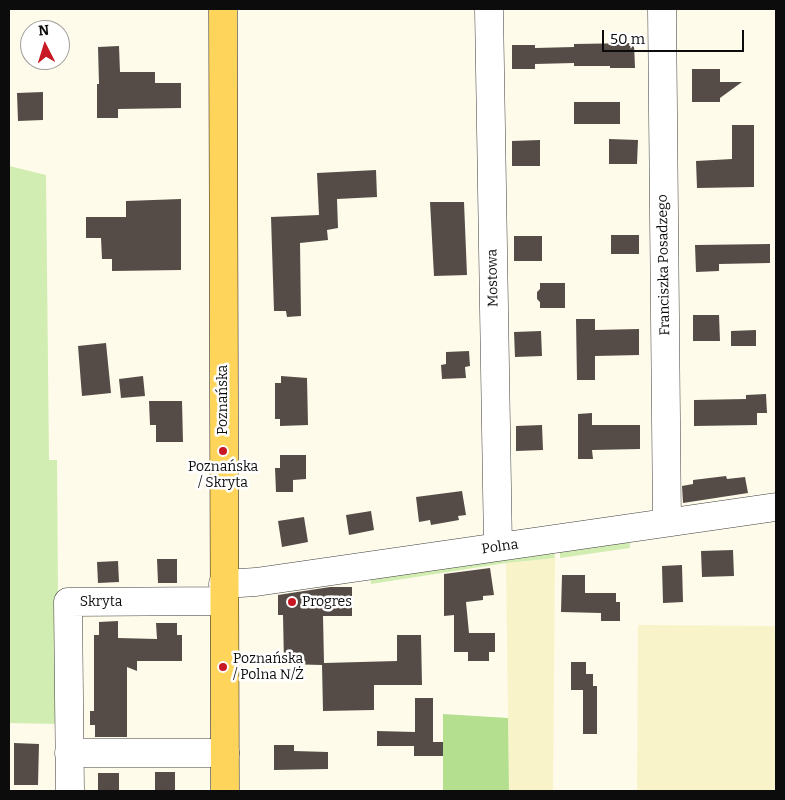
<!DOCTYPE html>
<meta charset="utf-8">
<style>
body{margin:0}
#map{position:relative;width:785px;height:800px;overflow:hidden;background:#fffbeb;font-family:Bitter,serif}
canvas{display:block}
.frame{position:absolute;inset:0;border:10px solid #0c0c0c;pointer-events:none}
.north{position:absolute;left:20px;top:20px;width:50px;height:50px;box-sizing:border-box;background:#fff;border:1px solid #9e9e9e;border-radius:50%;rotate:355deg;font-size:14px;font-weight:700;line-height:20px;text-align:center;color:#0c0c0c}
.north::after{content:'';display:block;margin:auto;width:18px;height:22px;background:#c81823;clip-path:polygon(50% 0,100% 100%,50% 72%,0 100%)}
.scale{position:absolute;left:602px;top:30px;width:142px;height:22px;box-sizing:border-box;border:2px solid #0c0c0c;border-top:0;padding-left:6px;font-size:15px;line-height:18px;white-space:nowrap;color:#0c0c0c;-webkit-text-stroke:4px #fff;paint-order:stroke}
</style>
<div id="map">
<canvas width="785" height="800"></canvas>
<div class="frame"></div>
<div class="north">N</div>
<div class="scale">50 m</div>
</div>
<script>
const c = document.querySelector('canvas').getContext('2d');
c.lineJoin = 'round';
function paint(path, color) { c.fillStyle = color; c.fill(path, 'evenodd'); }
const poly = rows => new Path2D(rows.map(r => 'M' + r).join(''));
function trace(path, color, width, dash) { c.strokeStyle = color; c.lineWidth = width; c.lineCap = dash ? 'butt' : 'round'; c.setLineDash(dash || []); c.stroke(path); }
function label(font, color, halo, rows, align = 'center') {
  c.font = font + ' Bitter,serif'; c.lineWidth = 5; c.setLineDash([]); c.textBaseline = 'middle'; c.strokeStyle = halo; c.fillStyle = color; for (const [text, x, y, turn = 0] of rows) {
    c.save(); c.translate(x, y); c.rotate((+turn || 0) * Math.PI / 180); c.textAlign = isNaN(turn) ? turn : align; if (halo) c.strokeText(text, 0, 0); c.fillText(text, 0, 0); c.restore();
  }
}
const farmland = poly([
 [555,558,553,791,509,791,506,563],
 [638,625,776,626,776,791,637,791]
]);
const green = poly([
 [9,166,46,175,49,460,57,460,59,724,9,723],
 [629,537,630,548,560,558,560,547],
 [553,548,555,558,506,563,371,584,370,576]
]);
const forest = poly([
 [443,714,508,718,509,791,443,791]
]);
const building = poly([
 [634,43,635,68,610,68,610,66,574,66,574,63,535,64,535,69,512,69,512,45,535,45,535,48,574,47,574,44],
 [119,46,120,72,155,72,155,83,181,83,181,108,118,109,118,118,97,118,97,84,99,84,98,47],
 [692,69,720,69,720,82,742,82,720,98,720,102,692,102],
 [43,92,43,120,18,121,17,93],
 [574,102,620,102,620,124,574,124],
 [732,125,754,125,754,187,697,188,696,161,732,159],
 [609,139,638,140,637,164,609,164],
 [540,140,540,166,512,166,512,141],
 [376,170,377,197,337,199,338,228,327,230,328,240,300,243,301,316,287,317,286,311,274,311,271,217,319,215,317,173],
 [181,199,181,270,112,271,112,259,102,259,101,238,86,238,86,217,126,217,126,201],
 [430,202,464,202,467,275,434,276],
 [611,235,639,235,639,254,611,254],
 [514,236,542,236,542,261,514,261],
 [770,244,770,263,719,264,719,271,696,272,695,245],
 [540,283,565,283,565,308,540,308,540,302,537,299,537,292,540,289],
 [693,315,719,315,720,341,693,341],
 [576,319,595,319,595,330,639,329,639,355,595,356,595,380,577,380],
 [756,330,756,346,731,346,731,331],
 [541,331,542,356,515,357,514,332],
 [106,343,111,393,82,396,78,346],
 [469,351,470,366,465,367,466,378,442,379,441,365,446,364,446,352],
 [143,376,145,396,121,398,119,379],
 [281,376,307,378,308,425,280,426,280,419,275,419,275,383,281,383],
 [766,394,767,413,757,413,757,425,694,426,694,400,746,399,746,395],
 [149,401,182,401,183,442,156,442,156,425,150,425],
 [592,413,592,425,640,425,640,449,592,450,593,459,578,459,578,414],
 [542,425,543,450,516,451,516,426],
 [280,455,306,455,306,479,293,480,293,492,276,492,275,468,280,468],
 [726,476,727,479,745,477,748,493,683,503,682,486,693,484,693,480],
 [462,491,466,515,458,516,459,520,431,525,430,520,419,522,416,497],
 [371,511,374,530,349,535,346,515],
 [304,517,308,542,282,547,278,521],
 [733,550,734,576,702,577,701,551],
 [157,559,177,559,177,583,158,583],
 [118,561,119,582,98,583,97,562],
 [682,565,683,602,663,603,662,566],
 [490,568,494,595,483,596,483,600,466,602,469,633,495,633,495,652,489,652,489,661,468,661,468,652,454,652,454,615,444,616,444,574],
 [562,575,585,575,585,593,616,593,616,602,620,602,620,621,601,621,601,613,561,612],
 [330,587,352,587,352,616,323,616,324,663,397,661,397,635,421,635,422,685,374,685,374,710,323,711,322,665,284,664,283,615,278,615,278,595],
 [118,621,118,638,157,639,156,623,177,623,177,635,182,635,182,661,137,661,137,671,127,667,127,737,95,737,95,725,90,725,90,711,94,711,94,635,99,635,99,622],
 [571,662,586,662,586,674,593,674,593,686,597,686,597,734,583,734,583,690,571,690],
 [415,698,433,698,433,742,443,742,443,756,414,756,414,746,377,746,377,731,415,732],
 [14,743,39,744,38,785,14,785],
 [274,745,294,745,294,751,328,752,328,769,274,770],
 [155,772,175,772,175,791,155,791],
 [98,773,119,773,119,791,98,791]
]);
const minor = poly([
 [489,9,498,547],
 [662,9,667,522],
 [223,584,256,582,776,507],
 [69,753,225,753],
 [70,791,68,602,224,601]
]);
const major = poly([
 [223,9,225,791]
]);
const markers = [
 [223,451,5,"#c81823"],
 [292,602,5,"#c81823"],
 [223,667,5,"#c81823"]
];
const streetNames = [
 ["Franciszka Posadzego",664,265,-91],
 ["Mostowa",493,278,-91],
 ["Poznańska",223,400,-90],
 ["Polna",500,547,-8],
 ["Skryta",101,602]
];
const poiNames = [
 ["Poznańska",223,467,"center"],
 ["/ Skryta",223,483,"center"],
 ["Progres",302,602],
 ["Poznańska",233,659],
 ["/ Polna N/Ż",233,675]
];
paint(farmland, '#f8f3c8');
paint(green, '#d1edb1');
paint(forest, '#b4df8f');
paint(building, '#554c47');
trace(minor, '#3f3f3f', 29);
trace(major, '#1d1d1d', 29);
trace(minor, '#fff', 28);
trace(major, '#ffd45b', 28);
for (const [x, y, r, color] of markers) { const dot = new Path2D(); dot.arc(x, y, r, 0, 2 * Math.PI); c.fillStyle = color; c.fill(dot); trace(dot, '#fff', 2); }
label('14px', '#0c0c0c', '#fff', streetNames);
label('14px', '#0c0c0c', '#fff', poiNames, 'left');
</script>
